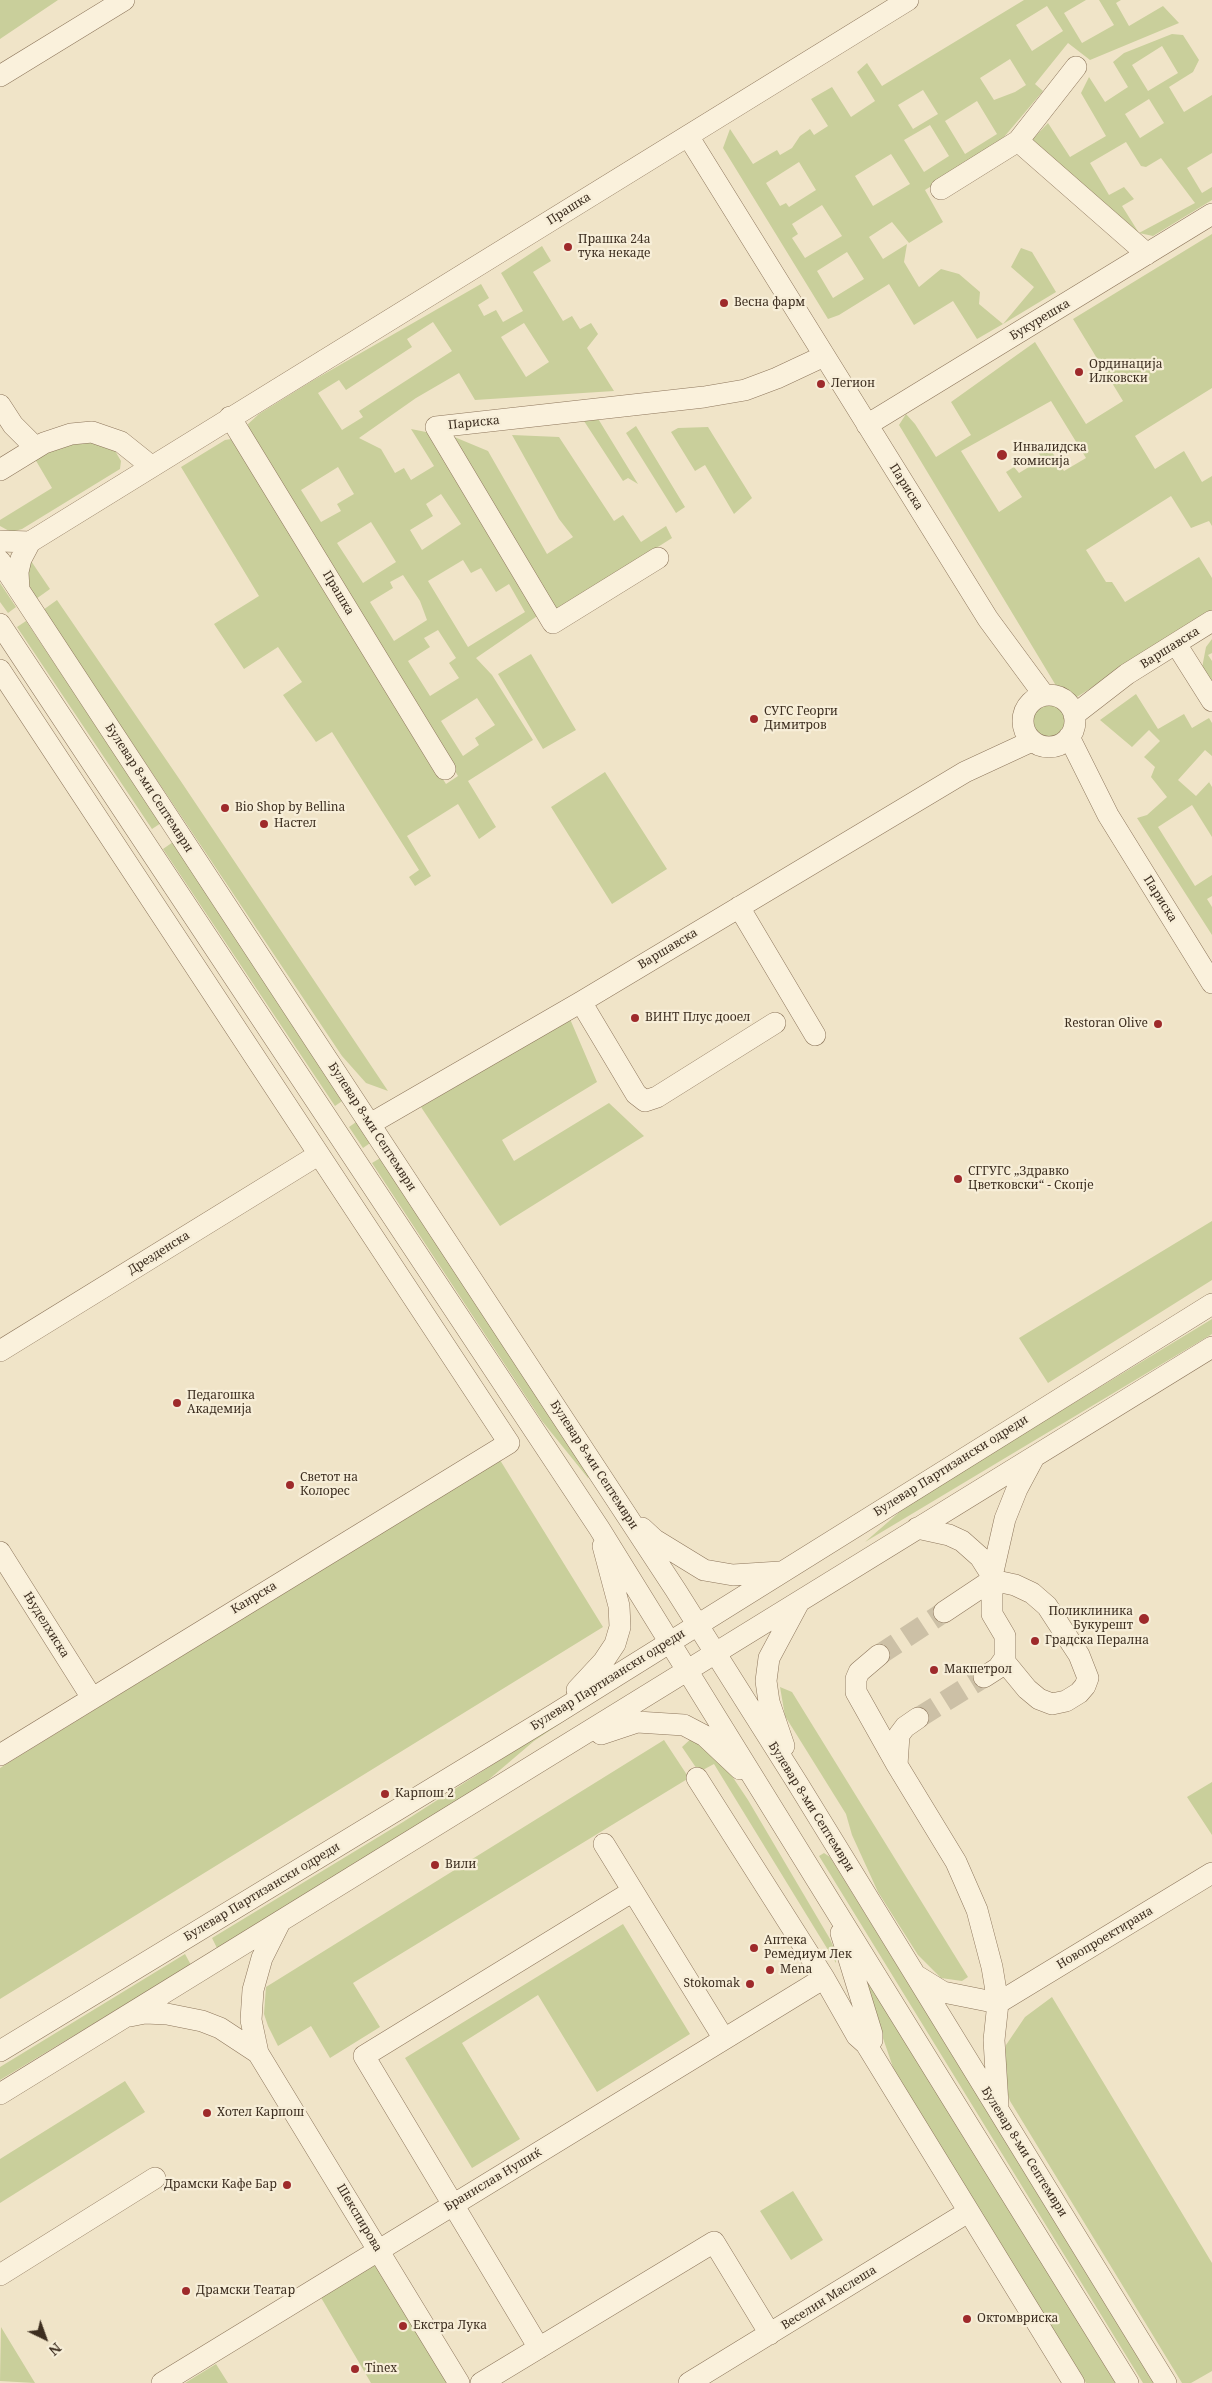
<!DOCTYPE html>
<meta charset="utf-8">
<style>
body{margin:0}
#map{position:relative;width:1212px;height:2383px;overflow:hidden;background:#f0e4c8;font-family:"Noto Serif",serif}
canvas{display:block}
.north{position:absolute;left:20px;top:2313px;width:50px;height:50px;-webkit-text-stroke:4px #f7eed8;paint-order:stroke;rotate:138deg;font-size:14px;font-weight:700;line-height:20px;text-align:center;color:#3d2e20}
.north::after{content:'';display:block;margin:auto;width:18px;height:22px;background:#3d2e20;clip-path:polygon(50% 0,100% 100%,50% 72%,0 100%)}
</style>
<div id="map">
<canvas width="1212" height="2383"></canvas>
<div class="north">N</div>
</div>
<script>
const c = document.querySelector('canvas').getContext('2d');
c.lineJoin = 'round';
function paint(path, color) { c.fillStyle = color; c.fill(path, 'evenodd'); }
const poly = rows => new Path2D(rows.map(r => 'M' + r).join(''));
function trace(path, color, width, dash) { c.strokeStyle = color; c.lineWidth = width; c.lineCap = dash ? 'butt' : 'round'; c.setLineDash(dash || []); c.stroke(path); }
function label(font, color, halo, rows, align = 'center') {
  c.font = font + ' "Noto Serif",serif'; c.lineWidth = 4.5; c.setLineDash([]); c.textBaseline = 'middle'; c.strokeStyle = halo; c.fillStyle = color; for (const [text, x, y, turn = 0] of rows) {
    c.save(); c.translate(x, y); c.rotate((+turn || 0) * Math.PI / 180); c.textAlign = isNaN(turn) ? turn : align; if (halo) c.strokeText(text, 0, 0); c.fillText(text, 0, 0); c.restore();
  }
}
const green = poly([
 [0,0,58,0,0,39],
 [1024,0,1086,0,1064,13,1082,43,1114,25,1099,0,1121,0,1116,3,1129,26,1163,6,1179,23,1090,60,1068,43,1035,84,1043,91,1004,137,967,164,925,190,943,222,909,243,892,222,869,237,883,259,907,244,904,262,919,287,941,269,959,274,980,292,979,304,1003,324,1034,287,1011,267,1021,248,1032,252,1056,292,1003,324,977,339,953,301,914,325,889,284,839,315,828,319,723,148,730,129,753,164,777,150,780,155,792,148,800,136,810,129,814,135,828,126,811,99,832,87,851,117,875,101,857,72,867,63,882,86],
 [1047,6,1063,31,1032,51,1016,25],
 [1010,59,1026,85,1015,92,994,100,980,78],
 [923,90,938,114,913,129,898,105],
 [977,101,997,134,965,154,945,121],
 [930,125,949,156,924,172,904,140],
 [891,154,910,184,873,206,855,176],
 [799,162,816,190,789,207,786,203,780,206,766,183],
 [822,205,842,236,805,258,792,238,798,234,792,224],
 [847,252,864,279,833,298,817,271],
 [1172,34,1183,35,1199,60,1193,72,1169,87,1184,112,1212,95,1212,153,1187,168,1202,193,1212,187,1212,200,1153,236,1139,233,1029,143,1048,123,1070,157,1106,136,1081,93,1089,77,1105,102,1128,87,1113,62,1124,53],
 [1162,46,1178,73,1148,91,1132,65],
 [1149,99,1164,123,1140,138,1125,114],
 [1126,142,1141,166,1146,167,1161,158,1195,203,1139,233,1122,206,1134,199,1124,187,1109,195,1090,163],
 [1212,234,1212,388,1135,436,1155,469,1184,451,1202,482,1212,476,1212,526,1209,521,1191,528,1171,496,1086,550,1106,582,1112,582,1125,602,1199,557,1212,578,1212,612,1072,700,1058,689,899,425,906,414,915,424,936,457,971,435,951,402,1035,342,1086,424,1123,401,1073,319],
 [1051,401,1086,458,1064,471,1047,444,1037,450,1042,459,1019,473,1014,467,1006,472,1022,497,999,512,961,451],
 [542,246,551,261,533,272,563,321,572,316,580,329,591,323,598,334,587,348,614,391,475,400,459,373,416,398,359,438,381,449,395,473,404,468,411,480,434,466,411,429,431,433,546,610,476,658,492,675,533,740,468,781,496,827,479,839,458,804,407,836,431,876,415,886,409,877,419,870,332,732,316,742,283,695,302,682,278,647,244,669,214,624,259,596,181,467,225,440,231,439,446,784,458,776,249,430,248,424,259,414,312,381,481,284,489,298,478,305,484,316,496,310,503,322,523,311,501,273],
 [433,322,452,351,359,411,363,417,342,430,318,393,339,380,346,390,412,347,407,339],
 [524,323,549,362,526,377,501,337],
 [338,467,354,494,337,504,341,511,321,522,301,490],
 [441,494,461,524,422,550,410,530,433,516,426,504],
 [371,522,396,562,363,583,337,543],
 [463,560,471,573,481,568,496,592,509,584,525,612,468,647,428,581],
 [403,575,420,601,427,620,394,641,370,602,393,588,390,582],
 [438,630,456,658,449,663,459,678,430,696,408,661,430,647,424,638],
 [477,698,495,725,475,738,479,745,463,756,441,721],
 [597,417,638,484,628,478,623,481,584,421],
 [636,426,685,507,676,513,626,433],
 [708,427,752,498,734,514,705,465,695,471,671,432,678,428],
 [512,435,559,437,614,521,623,515,641,542,666,526,672,538,557,611,452,436,488,451,547,554,573,537,559,519],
 [79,439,114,449,121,461,120,469,22,529,11,532,0,526,0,520,52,488,35,459,55,448],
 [29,558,50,589,36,599,26,584],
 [0,583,16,607,8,613,0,602],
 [57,600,180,780,388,1091,366,1083,342,1056,43,610],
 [26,621,161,823,152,829,17,627],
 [1212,639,1212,653,1208,655,1212,661,1212,690,1201,673,1206,647],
 [531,654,576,730,543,749,498,674],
 [1136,694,1158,729,1184,714,1192,728,1209,718,1212,723,1212,756,1205,750,1178,780,1196,796,1212,779,1209,782,1212,787,1212,837,1192,805,1158,827,1195,886,1212,875,1212,896,1207,899,1212,907,1212,935,1137,818,1147,815,1167,797,1151,777,1155,767,1144,757,1160,741,1149,730,1132,747,1100,720],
 '1026 720a22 22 0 1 1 44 0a22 22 0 1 1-44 0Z',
 [605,772,667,869,612,904,551,807],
 [173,842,345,1099,335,1106,163,849],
 [570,1019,597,1082,502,1140,514,1161,609,1103,644,1136,500,1226,421,1107],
 [359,1120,373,1141,363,1148,349,1127],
 [382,1157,590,1476,588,1478,542,1421,372,1163],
 [1212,1221,1212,1280,1048,1383,1019,1338],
 [1212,1319,1212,1334,865,1542,911,1502],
 [500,1460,603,1627,0,1999,0,1768],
 [636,1673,534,1741,480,1787,218,1950,212,1938,403,1822],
 [780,1687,792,1692,968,1977,962,1981,941,1978,918,1955,878,1892,852,1835,846,1814,785,1716],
 [694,1736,724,1764,748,1800,830,1939,836,1953,836,1963,714,1764,699,1772,682,1747],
 [664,1740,689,1778,353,1983,380,2027,330,2058,311,2026,278,2046,268,2026,264,2014,266,1987],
 [1212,1782,1212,1835,1187,1797],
 [824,1853,830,1857,1156,2383,1143,2383,819,1856],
 [623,1924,690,2034,597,2092,538,1995,462,2043,520,2139,472,2168,405,2058],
 [185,1954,191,1965,0,2080,0,2067],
 [864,1975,929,2081,1000,2188,1119,2383,1086,2383,897,2079,862,1977],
 [1052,1997,1212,2263,1212,2371,1191,2383,1182,2383,1010,2101,1006,2088,1004,2060,1006,2045,1025,2017],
 [125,2081,145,2112,0,2203,0,2159],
 [793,2191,823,2240,791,2260,760,2211],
 [379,2250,459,2383,371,2383,316,2289],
 [1,2327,35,2383,0,2381],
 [216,2364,228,2383,185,2383]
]);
const minorTunnel = poly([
 [879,1655,944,1612],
 [918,1718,984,1677]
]);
const minor = poly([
 [0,76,124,0],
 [688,136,988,619,1044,695],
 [1018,141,1147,254],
 [941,189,1018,141,1076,67],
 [0,405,13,425,35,447],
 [230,417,445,769],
 [867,425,1212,214],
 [0,470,44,443,71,434,92,432,121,442,151,466],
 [0,541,30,542],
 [658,558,553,623,436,427,704,397,745,390,777,378,824,356],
 [0,561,675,1589,798,1784,1166,2383],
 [19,590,18,572,21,559,30,542,908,0],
 [0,624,599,1528,1128,2383],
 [1176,644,1212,701],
 [0,670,509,1443,0,1755],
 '1023 721a26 26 0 1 1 52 0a26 26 0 1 1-52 0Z',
 [1074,715,1127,674,1212,621],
 [1069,737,1108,815,1212,983],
 [739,907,815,1035],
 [581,1002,636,1094,645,1101,657,1097,775,1023],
 [370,1124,581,1002,965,772,1032,741],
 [0,1351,318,1155],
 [642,1528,655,1540,704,1570,733,1575,780,1572],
 [917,1528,949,1535,962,1541,980,1557,992,1576],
 [0,1552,92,1698],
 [944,1612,992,1580,1015,1585,1032,1593,1047,1606,1079,1655,1088,1678,1085,1686,1079,1693,1066,1701,1052,1704,1039,1699,1027,1689,1004,1661],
 [879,1655,859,1672,856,1679,856,1692,897,1765,956,1862,977,1910,992,1967,998,2003,994,2040,998,2105],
 [984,1677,998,1668,1005,1658,1005,1636,992,1614,992,1576,1005,1519,1017,1489,1033,1459],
 [577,1690,603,1662,615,1644,620,1627,619,1606,603,1546],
 [601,1734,637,1722,684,1725,705,1736,740,1769],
 [784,1746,769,1702,766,1681,769,1658,799,1602],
 [897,1765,899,1735,905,1727,918,1718],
 [697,1778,824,1978,857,2036,866,2044,1074,2383],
 [604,1844,724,2039],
 [279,1924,262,1958,253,1990,251,2020,258,2053,459,2383],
 [841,1933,872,2034,872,2040,866,2044],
 [917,1976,943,1992,998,2003,1212,1873],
 [130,2016,145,2013,167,2014,202,2021,220,2028,258,2053],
 [0,2051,555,1714,1212,1304],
 [0,2094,1212,1347],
 [0,2275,155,2178],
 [539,2348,364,2056,633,1891],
 [162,2383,824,1978],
 [481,2383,714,2242,770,2334],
 [689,2383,968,2212]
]);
const markers = [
 [568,247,5,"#9e2a2b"],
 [724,303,5,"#9e2a2b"],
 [1079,372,5,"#9e2a2b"],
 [821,384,5,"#9e2a2b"],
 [1002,455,6,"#9e2a2b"],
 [754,719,5,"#9e2a2b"],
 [225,808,5,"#9e2a2b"],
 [264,824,5,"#9e2a2b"],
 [635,1018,5,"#9e2a2b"],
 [1158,1024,5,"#9e2a2b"],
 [958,1179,5,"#9e2a2b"],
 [177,1403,5,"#9e2a2b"],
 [290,1485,5,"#9e2a2b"],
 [1144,1619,6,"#9e2a2b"],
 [1035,1641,5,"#9e2a2b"],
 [934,1670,5,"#9e2a2b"],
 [385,1794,5,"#9e2a2b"],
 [435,1865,5,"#9e2a2b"],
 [754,1948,5,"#9e2a2b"],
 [770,1970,5,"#9e2a2b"],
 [750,1984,5,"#9e2a2b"],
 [207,2113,5,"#9e2a2b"],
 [287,2185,5,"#9e2a2b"],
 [186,2291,5,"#9e2a2b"],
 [967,2319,5,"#9e2a2b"],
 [403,2326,5,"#9e2a2b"],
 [355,2369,5,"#9e2a2b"]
];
const streetNames = [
 ["Прашка",569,209,-32],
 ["Букурешка",1040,320,-31],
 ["Париска",474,423,-6],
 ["Париска",906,487,58],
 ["Прашка",338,593,59],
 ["Варшавска",1170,648,-32],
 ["Булевар 8-ми Септември",149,788,57],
 ["Париска",1160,899,58],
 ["Варшавска",668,949,-31],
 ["Булевар 8-ми Септември",372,1127,57],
 ["Дрезденска",159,1253,-32],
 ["Булевар 8-ми Септември",594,1465,57],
 ["Булевар Партизански одреди",951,1466,-32],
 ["Каирска",254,1598,-31],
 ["Њуделхиска",46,1625,58],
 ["Булевар Партизански одреди",608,1680,-32],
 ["Булевар 8-ми Септември",811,1807,58],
 ["Булевар Партизански одреди",262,1892,-31],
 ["Новопроектирана",1105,1938,-31],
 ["Булевар 8-ми Септември",1024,2152,58],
 ["Бранислав Нушиќ",493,2180,-31],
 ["Шекспирова",359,2218,59],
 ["Веселин Маслеша",829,2298,-32]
];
const poiNames = [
 ["Прашка 24а",578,240],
 ["тука некаде",578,254],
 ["Весна фарм",734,303],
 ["Ординација",1089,365],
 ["Илковски",1089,379],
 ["Легион",831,384],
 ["Инвалидска",1013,448],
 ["комисија",1013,462],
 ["СУГС Георги",764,712],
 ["Димитров",764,726],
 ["Bio Shop by Bellina",235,808],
 ["Настел",274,824],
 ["ВИНТ Плус дооел",645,1018],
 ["Restoran Olive",1148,1024,"right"],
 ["СГГУГС „Здравко",968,1172],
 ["Цветковски“ - Скопје",968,1186],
 ["Педагошка",187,1396],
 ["Академија",187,1410],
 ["Светот на",300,1478],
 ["Колорес",300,1492],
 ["Поликлиника",1133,1612,"right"],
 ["Букурешт",1133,1626,"right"],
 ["Градска Перална",1045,1641],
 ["Макпетрол",944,1670],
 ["Карпош 2",395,1794],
 ["Вили",445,1865],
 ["Аптека",764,1941],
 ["Ремедиум Лек",764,1955],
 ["Mena",780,1970],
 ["Stokomak",740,1984,"right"],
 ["Хотел Карпош",217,2113],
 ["Драмски Кафе Бар",277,2185,"right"],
 ["Драмски Театар",196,2291],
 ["Октомвриска",977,2319],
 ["Екстра Лука",413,2326],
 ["Tinex",365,2369]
];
paint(green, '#c9cf9b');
trace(minorTunnel, '#ccc0a6', 21, [21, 11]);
trace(minor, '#8d765c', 22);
trace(minor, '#faf1dc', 21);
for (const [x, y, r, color] of markers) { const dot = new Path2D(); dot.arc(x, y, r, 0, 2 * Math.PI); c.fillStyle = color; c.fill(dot); trace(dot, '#f7eed8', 2); }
label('12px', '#3d2e20', '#f7eed8', streetNames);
label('12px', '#3d2e20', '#f7eed8', poiNames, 'left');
</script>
